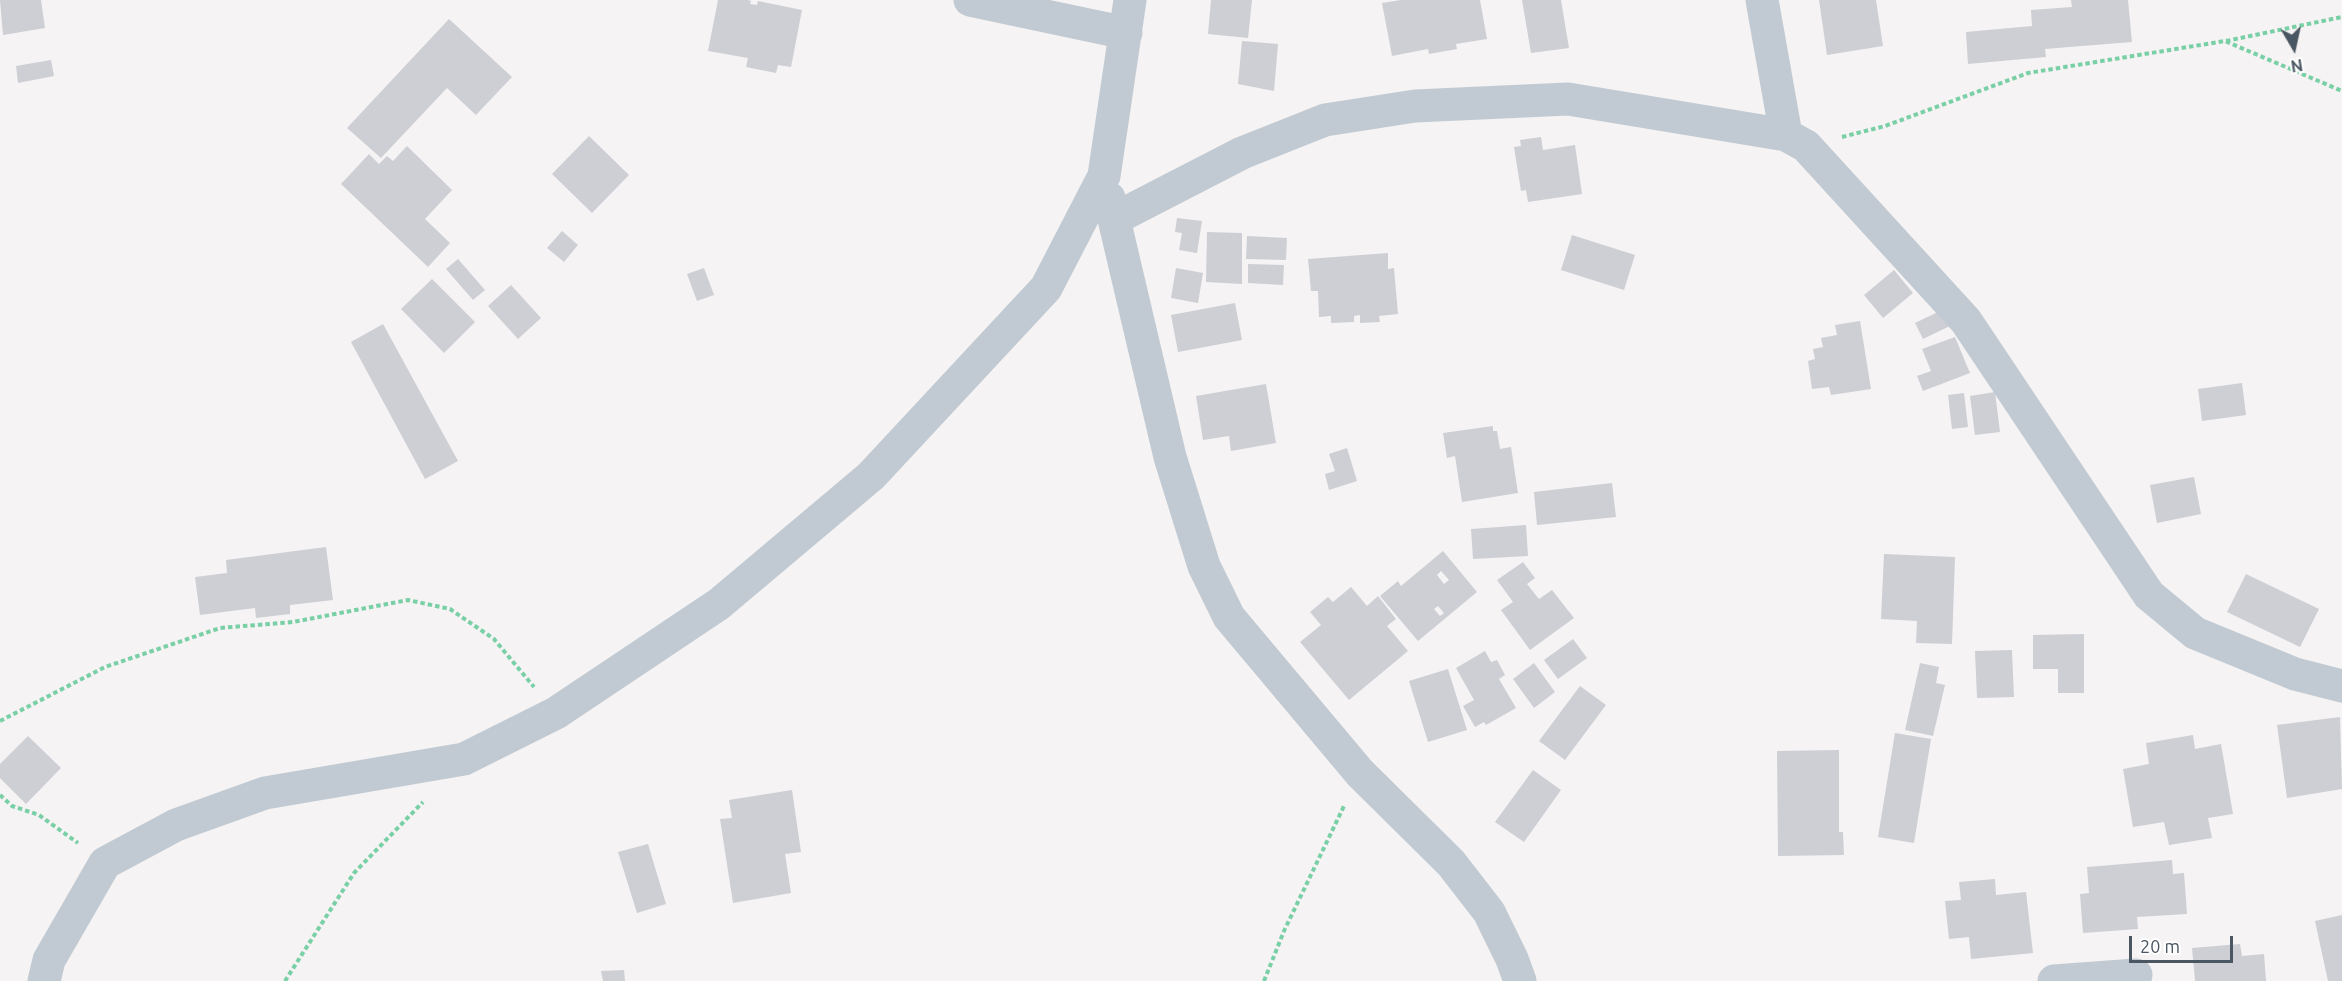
<!DOCTYPE html>
<style>
body{margin:0}
#map{position:relative;width:2342px;height:981px;overflow:hidden;background:#f5f3f3;font-family:Ubuntu,sans-serif}
canvas{display:block}
.north{position:absolute;left:2264px;top:18px;width:60px;height:60px;-webkit-text-stroke:4px #fff;paint-order:stroke;rotate:171deg;font-size:16px;font-weight:700;line-height:24px;text-align:center;color:#4a5661}
.north::after{content:'';display:block;margin:auto;width:21px;height:27px;background:#4a5661;clip-path:polygon(50% 0,100% 100%,50% 72%,0 100%)}
.scale{position:absolute;left:2129px;top:936px;width:104px;height:27px;box-sizing:border-box;border:3px solid #4a5661;border-top:0;padding-left:8px;font-size:18px;line-height:21px;white-space:nowrap;color:#4a5661;-webkit-text-stroke:4px #fff;paint-order:stroke}
</style>
<div id="map">
<canvas width="2342" height="981"></canvas>
<div class="north">N</div>
<div class="scale">20 m</div>
</div>
<script>
const c = document.querySelector('canvas').getContext('2d');
c.lineJoin = 'round';
function paint(path, color) { c.fillStyle = color; c.fill(path, 'evenodd'); }
const poly = rows => new Path2D(rows.map(r => 'M' + r).join(''));
function trace(path, color, width, dash) { c.strokeStyle = color; c.lineWidth = width; c.lineCap = dash ? 'butt' : 'round'; c.setLineDash(dash || []); c.stroke(path); }
const building = poly([
 [0,0,41,0,45,28,3,35],
 [718,0,748,0,751,1,750,4,757,5,758,1,802,10,791,67,778,65,776,73,746,67,748,58,708,51],
 [1211,0,1252,0,1248,38,1208,34],
 [1401,0,1480,0,1487,39,1456,44,1457,49,1429,54,1428,49,1392,56,1382,3],
 [1522,0,1561,0,1569,48,1531,53],
 [1819,0,1876,0,1883,46,1827,55],
 [2071,0,2128,0,2132,42,2045,49,2046,57,1968,64,1966,32,2032,26,2031,10,2072,7],
 [449,19,512,77,476,115,447,88,381,158,347,128],
 [1242,41,1278,44,1274,91,1238,84],
 [51,60,54,76,18,83,16,66],
 [589,136,629,175,592,213,552,174],
 [1541,137,1543,150,1575,145,1582,194,1528,202,1526,190,1521,191,1514,147,1521,146,1520,140],
 [407,146,452,190,425,219,450,243,428,267,341,184,369,154,379,164,387,156,393,161],
 [1177,218,1202,221,1197,253,1179,250,1182,233,1175,232],
 [562,231,578,245,564,262,547,248],
 [1207,232,1242,233,1242,284,1206,282],
 [1572,235,1635,255,1624,290,1561,270],
 [1247,236,1287,238,1286,260,1246,259],
 [1388,253,1388,269,1394,268,1398,314,1379,316,1380,322,1360,323,1360,315,1354,316,1354,322,1331,323,1331,316,1319,317,1318,291,1311,291,1308,259],
 [458,259,485,290,473,300,446,269],
 [1248,264,1284,265,1283,285,1248,283],
 [704,268,714,295,697,301,687,274],
 [1176,268,1203,273,1198,303,1171,298],
 [1894,270,1913,293,1883,318,1864,295],
 [432,279,475,322,444,353,401,309],
 [511,285,541,318,518,339,488,306],
 [1235,303,1242,340,1178,352,1171,315],
 [1942,310,1950,326,1923,339,1915,323],
 [1860,321,1871,389,1831,395,1829,387,1812,389,1808,361,1815,359,1813,349,1823,347,1821,338,1837,335,1835,325],
 [383,324,458,461,425,479,351,342],
 [1955,337,1970,373,1923,391,1917,376,1931,371,1922,349],
 [2242,383,2246,415,2202,421,2198,389],
 [1266,384,1276,443,1231,451,1229,436,1203,440,1196,396],
 [1995,392,2000,432,1975,435,1970,396],
 [1964,393,1968,427,1952,429,1948,395],
 [1493,426,1493,431,1497,431,1500,449,1511,447,1518,493,1462,502,1455,456,1447,458,1443,433],
 [1347,448,1357,481,1329,490,1325,474,1335,471,1329,454],
 [2194,477,2201,514,2157,523,2150,485],
 [1612,483,1616,517,1537,525,1534,492],
 [1526,525,1528,556,1473,559,1471,529],
 [326,547,333,600,290,605,290,614,256,618,255,608,200,615,195,577,227,573,226,560],
 [1443,551,1477,592,1418,641,1380,596,1398,581,1401,586],
 [1441,571,1449,580,1444,584,1437,575],
 [1438,606,1444,613,1440,616,1434,609],
 [1884,554,1955,557,1952,644,1916,643,1917,621,1881,619],
 [1523,562,1535,578,1527,584,1539,599,1552,590,1574,618,1530,650,1501,610,1513,602,1497,580],
 [2246,574,2319,609,2300,647,2227,612],
 [1351,587,1367,606,1378,596,1396,619,1387,626,1408,651,1349,700,1300,642,1321,625,1310,612,1328,597,1333,602],
 [2084,634,2084,693,2058,693,2058,669,2033,669,2033,635],
 [1573,639,1587,658,1558,679,1544,660],
 [2012,650,2014,697,1977,698,1975,651],
 [1485,651,1491,662,1497,660,1505,675,1499,679,1516,708,1486,725,1484,722,1475,727,1463,706,1474,700,1456,668],
 [1534,663,1555,692,1534,708,1513,679],
 [1920,663,1939,667,1936,683,1945,685,1933,736,1905,730],
 [1448,669,1467,730,1428,742,1409,681],
 [1580,686,1606,705,1565,760,1539,741],
 [2340,717,2342,789,2287,798,2277,725],
 [1895,733,1931,739,1914,843,1878,837],
 [2193,735,2195,749,2221,744,2233,814,2208,818,2212,838,2169,845,2164,822,2133,827,2123,769,2149,764,2146,743],
 [28,736,61,768,26,804,0,778,0,764],
 [1839,750,1839,832,1843,832,1844,855,1778,856,1777,751],
 [1533,770,1561,790,1524,842,1495,822],
 [792,790,801,852,785,854,791,893,733,903,720,819,732,818,729,800],
 [648,844,666,904,637,913,618,852],
 [2172,860,2173,874,2184,873,2187,914,2137,917,2138,929,2083,933,2080,894,2089,893,2087,867],
 [1995,879,1996,895,2026,892,2033,953,1971,959,1969,937,1949,939,1945,901,1961,900,1959,882],
 [2342,915,2342,981,2328,981,2315,921],
 [2240,944,2242,956,2264,954,2266,981,2195,981,2192,948],
 [624,970,625,981,603,981,601,971]
]);
const path = poly([
 [2226,41,2342,17],
 [1842,137,1885,126,2028,73,2225,41,2342,91],
 [0,721,105,667,220,628,293,622,408,600,450,609,494,639,534,687],
 [0,795,12,806,39,815,78,843],
 [285,981,354,873,423,802],
 [1264,981,1284,931,1344,806]
]);
const street = poly([
 [970,0,1126,33],
 [1762,0,1786,135],
 [1109,198,1170,457,1204,566,1229,617,1360,773,1451,863,1489,912,1512,959,1520,981],
 [1114,219,1242,153,1325,120,1415,106,1568,99,1786,135,1806,146,1966,321,2149,595,2195,633,2295,674,2342,686],
 [44,981,49,960,105,863,176,825,265,793,464,759,556,713,719,604,871,476,1046,288,1104,176,1130,0],
 [2054,981,2136,975]
]);
paint(building, '#cdcfd5');
trace(path, '#7ad0a6', 4, [4.5, 3]);
trace(street, '#c1cad2', 33);
</script>
